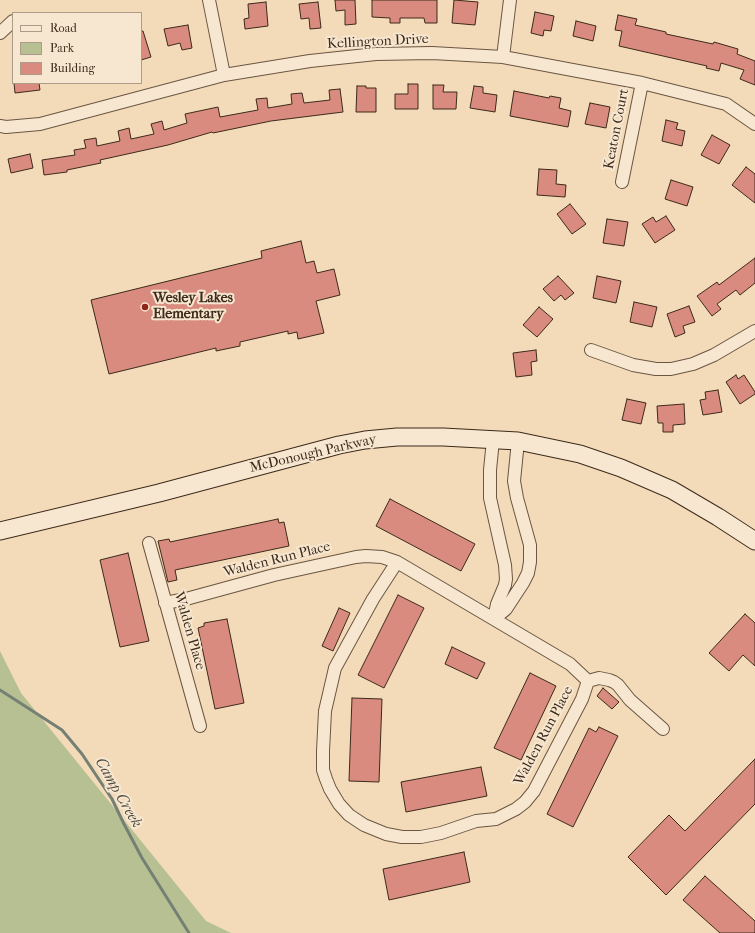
<!DOCTYPE html>
<style>
body{margin:0}
#map{position:relative;width:755px;height:933px;overflow:hidden;background:#f3dab8;font-family:"IM FELL French Canon",serif}
canvas{display:block}
.legend{position:absolute;left:12px;top:12px;width:130px;height:72px;box-sizing:border-box;background:#f7e7d1;border:1px solid #ac9b88;margin:0;padding:5px 7px;list-style:none;font-size:12px;color:#3c2a1a}
.legend li{display:flex;align-items:center;gap:8px;height:20px}
.legend b{width:20px;border:1px solid #ac9b88}
</style>
<div id="map">
<canvas width="755" height="933"></canvas>
<ul class="legend">
<li><b style="height:5px;background:#f7e7d1"></b>Road</li>
<li><b style="height:11px;background:#b7c092"></b>Park</li>
<li><b style="height:11px;background:#d88b7e"></b>Building</li>
</ul>
</div>
<script>
const c = document.querySelector('canvas').getContext('2d');
c.lineJoin = 'round';
function paint(path, color) { c.fillStyle = color; c.fill(path, 'evenodd'); }
const poly = rows => new Path2D(rows.map(r => 'M' + r).join(''));
function trace(path, color, width, dash) { c.strokeStyle = color; c.lineWidth = width; c.lineCap = dash ? 'butt' : 'round'; c.setLineDash(dash || []); c.stroke(path); }
function label(font, color, halo, rows, align = 'center') {
  c.font = font + ' "IM FELL French Canon",serif'; c.lineWidth = 4; c.setLineDash([]); c.textBaseline = 'middle'; c.strokeStyle = halo; c.fillStyle = color; for (const [text, x, y, turn = 0] of rows) {
    c.save(); c.translate(x, y); c.rotate((+turn || 0) * Math.PI / 180); c.textAlign = isNaN(turn) ? turn : align; if (halo) c.strokeText(text, 0, 0); c.fillText(text, 0, 0); c.restore();
  }
}
const green = poly([
 [0,651,21,693,206,921,231,933,0,933]
]);
const stream = poly([
 [0,690,62,730,82,754,112,799,124,824,142,858,189,933]
]);
const building = poly([
 [335,0,355,0,356,24,345,25,345,10,336,11,335,0],
 [372,0,437,0,437,23,425,23,424,18,400,18,400,23,390,23,390,18,372,17,372,0],
 [454,0,478,2,475,25,452,23,454,0],
 [266,2,268,26,245,29,244,19,249,18,248,4,266,2],
 [318,2,321,28,310,29,309,18,301,19,299,4,318,2],
 [535,12,554,16,551,31,544,30,543,36,531,33,535,12],
 [618,15,637,19,635,25,666,32,666,34,713,44,714,42,738,49,737,54,755,61,755,85,740,79,744,70,721,63,719,71,706,68,707,66,619,46,622,31,615,30,618,15],
 [576,21,596,26,593,41,573,36,576,21],
 [188,25,192,48,182,50,180,43,168,46,164,29,188,25],
 [141,31,143,31,151,57,141,60,141,31],
 [14,83,39,83,40,90,15,93,14,83],
 [408,84,418,84,418,109,395,109,395,94,408,94,408,84],
 [433,85,444,85,443,92,457,92,456,109,433,109,433,85],
 [357,86,366,86,366,88,376,88,376,112,356,112,357,86],
 [474,86,483,87,483,93,497,95,495,112,470,108,474,86],
 [340,89,343,112,271,121,213,133,212,132,168,145,100,160,101,163,67,170,67,172,44,175,42,160,75,155,74,150,86,148,84,140,96,138,97,146,120,141,118,131,129,128,131,139,154,134,151,124,162,121,164,130,187,123,185,114,218,107,220,117,258,110,256,99,267,98,268,108,292,104,291,94,302,93,304,103,330,100,329,90,340,89],
 [514,91,549,98,550,96,561,98,559,108,571,111,568,127,510,116,514,91],
 [590,103,610,107,606,128,585,124,590,103],
 [666,120,678,123,676,129,685,131,682,146,662,141,666,120],
 [712,135,730,145,719,164,701,155,712,135],
 [30,154,33,168,11,173,8,159,30,154],
 [746,167,755,174,755,203,732,185,746,167],
 [539,169,557,170,556,184,566,185,565,197,537,195,539,169],
 [671,180,693,187,687,206,665,199,671,180],
 [570,204,586,224,572,234,557,214,570,204],
 [666,216,675,230,655,243,642,224,653,217,656,222,666,216],
 [607,219,628,222,624,246,603,243,607,219],
 [301,241,306,263,314,261,317,273,334,269,340,295,316,301,324,333,298,339,297,332,288,334,288,331,240,342,240,346,216,351,216,348,109,374,91,300,262,258,261,251,301,241],
 [755,258,755,283,740,295,736,290,717,304,721,309,712,316,697,296,717,282,719,285,755,258],
 [558,276,574,293,565,300,561,295,554,301,543,289,558,276],
 [597,276,621,281,616,303,593,298,597,276],
 [634,302,657,307,652,327,630,322,634,302],
 [689,306,695,322,683,326,685,333,675,337,667,314,689,306],
 [539,307,553,319,537,337,523,325,539,307],
 [536,350,537,361,531,362,532,375,516,377,513,353,536,350],
 [736,375,738,379,744,375,755,392,755,394,740,404,726,382,736,375],
 [718,390,722,412,703,415,700,400,706,399,705,392,718,390],
 [627,399,646,403,641,424,622,420,627,399],
 [684,404,685,424,673,425,673,432,663,432,663,423,658,423,657,406,684,404],
 [390,499,475,544,461,571,376,526,390,499],
 [278,519,279,523,284,522,289,546,175,570,177,580,168,582,158,541,169,539,170,542,278,519],
 [128,553,149,641,120,647,100,560,128,553],
 [398,595,424,608,384,688,358,675,398,595],
 [339,608,350,613,333,651,322,646,339,608],
 [745,614,755,623,755,666,743,655,729,671,709,653,745,614],
 [227,619,244,703,215,709,198,628,204,626,204,623,227,619],
 [452,647,485,663,477,679,445,664,452,647],
 [530,673,556,686,521,760,494,748,530,673],
 [603,688,619,702,612,709,597,696,603,688],
 [352,698,382,699,379,782,349,781,352,698],
 [599,727,618,736,573,827,547,814,589,728,596,732,599,727],
 [755,759,755,804,666,895,628,857,669,815,685,831,755,759],
 [481,767,487,796,406,812,401,782,481,767],
 [464,852,470,882,389,900,383,869,464,852],
 [705,876,755,921,755,933,720,933,683,900,705,876]
]);
const street = poly([
 [209,0,224,75],
 [0,33,13,21],
 [503,57,510,0],
 [0,126,6,127,40,124,224,75,310,61,376,54,432,53,503,57,642,83,726,104,755,124],
 [622,182,642,83],
 [591,350,633,365,656,369,671,369,693,364,714,355,755,331],
 [493,440,490,470,490,498,505,565,506,579,505,585,497,604,494,619],
 [149,543,200,726],
 [397,562,373,599,335,668,325,711,323,751,323,770,326,779,330,789,339,804,349,815,364,825,386,834,402,837,421,837,441,833,476,821,496,819,516,809,525,802,534,791,582,699,588,681],
 [165,603,186,599,274,575,356,557,366,556,382,557,397,562,570,664,588,681],
 [494,619,506,609,523,583,528,573,530,562,530,545,517,498,514,481,518,441],
 [588,681,599,678,609,680,614,682,618,685,630,700,663,729]
]);
const secondary = poly([
 [0,531,159,493,339,445,365,440,397,437,443,437,518,441,580,454,621,468,672,490,718,517,755,541]
]);
const markers = [
 [145,307,4,"#8f2418"]
];
const streetNames = [
 ["Kellington Drive",378,42,-3],
 ["Keaton Court",617,129,-79],
 ["McDonough Parkway",313,454,-13],
 ["Walden Run Place",277,560,-14],
 ["Walden Place",189,631,74],
 ["Walden Run Place",544,736,-62]
];
const poiNames = [
 ["Wesley Lakes",153,299],
 ["Elementary",153,315]
];
const waterNames = [
 ["Camp Creek",118,793,60]
];
paint(green, '#b7c092');
trace(stream, '#758075', 3);
paint(building, '#d88b7e');
trace(building, '#3c2a1a', 1);
trace(street, '#6a5642', 14);
trace(secondary, '#3c2a1a', 19);
trace(street, '#f7e7d1', 12);
trace(secondary, '#f7e7d1', 17);
for (const [x, y, r, color] of markers) { const dot = new Path2D(); dot.arc(x, y, r, 0, 2 * Math.PI); c.fillStyle = color; c.fill(dot); trace(dot, '#f7e7d1', 1.5); }
label('14px', '#3c2a1a', '#f7e7d1', streetNames);
label('bold 14px', '#3c2a1a', '#f7e7d1', poiNames, 'left');
label('italic 15px', '#544e40', '#f7e7d1', waterNames);
</script>
